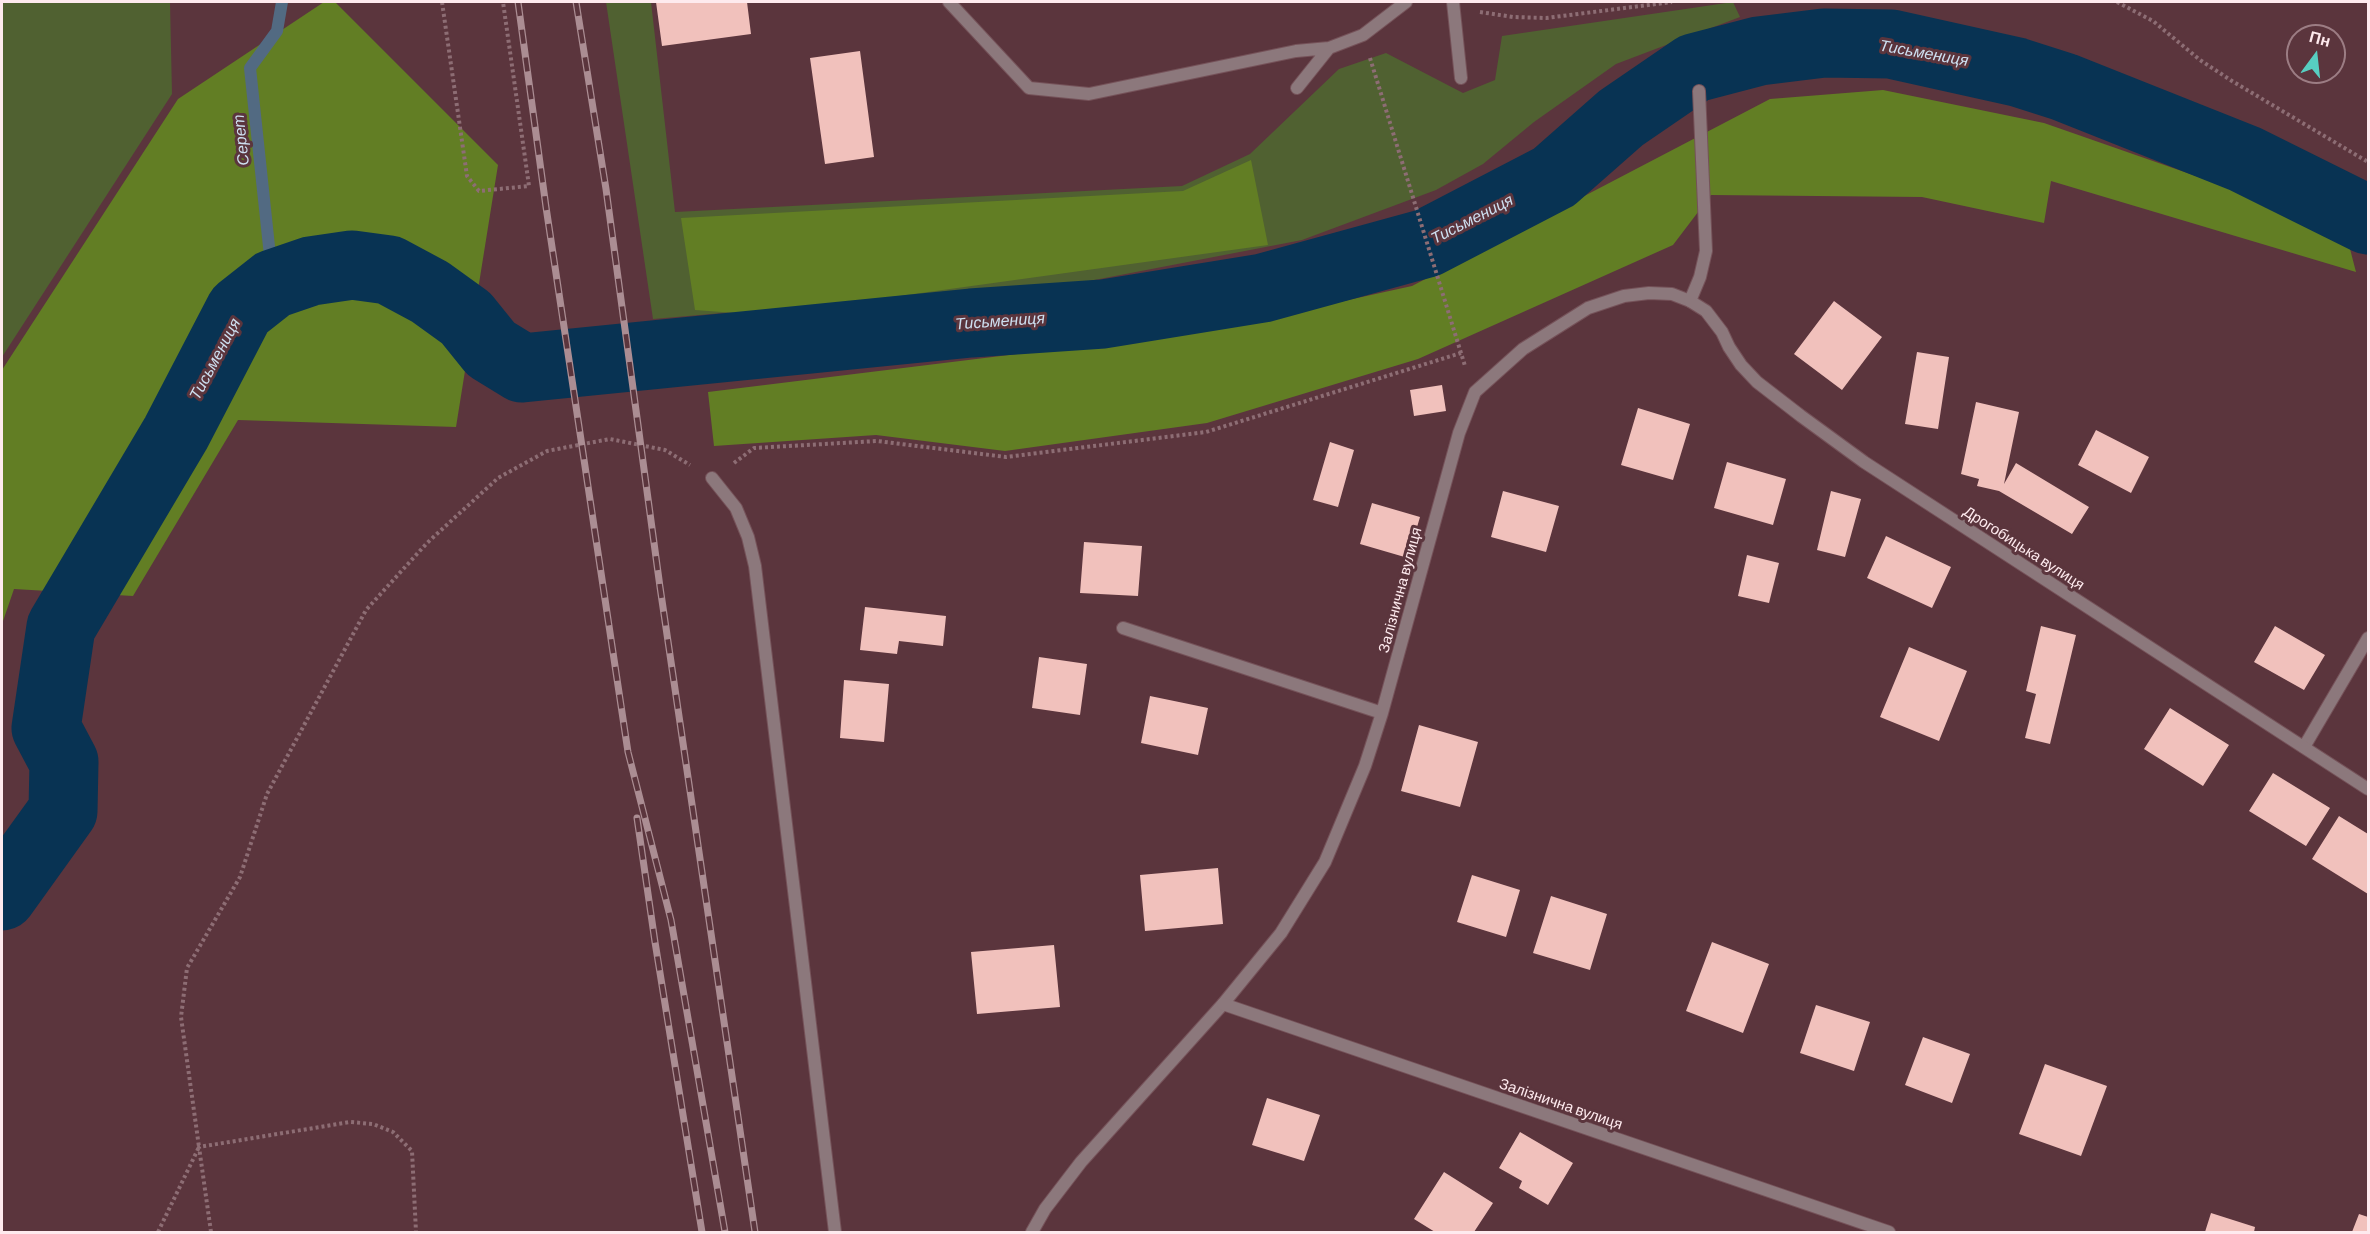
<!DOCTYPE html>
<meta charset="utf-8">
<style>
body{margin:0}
#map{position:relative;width:2370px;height:1234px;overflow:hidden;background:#5b353d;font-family:Barlow,sans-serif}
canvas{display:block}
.frame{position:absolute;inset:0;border:3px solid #feeaee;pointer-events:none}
.north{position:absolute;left:2286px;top:24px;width:60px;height:60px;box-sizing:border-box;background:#5b353d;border:2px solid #9c7d84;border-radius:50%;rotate:15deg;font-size:16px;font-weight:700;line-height:24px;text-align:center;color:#feeaee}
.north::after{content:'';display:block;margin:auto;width:21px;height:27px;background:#57cec1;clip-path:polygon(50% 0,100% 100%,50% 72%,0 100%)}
</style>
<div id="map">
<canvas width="2370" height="1234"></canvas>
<div class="frame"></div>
<div class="north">Пн</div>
</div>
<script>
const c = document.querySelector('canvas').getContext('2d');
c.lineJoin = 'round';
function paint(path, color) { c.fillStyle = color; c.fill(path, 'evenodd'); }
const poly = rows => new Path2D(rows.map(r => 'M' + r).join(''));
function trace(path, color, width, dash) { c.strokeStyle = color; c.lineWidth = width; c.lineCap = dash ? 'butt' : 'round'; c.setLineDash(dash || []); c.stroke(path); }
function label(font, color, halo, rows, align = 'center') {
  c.font = font + ' Barlow,sans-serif'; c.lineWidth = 6; c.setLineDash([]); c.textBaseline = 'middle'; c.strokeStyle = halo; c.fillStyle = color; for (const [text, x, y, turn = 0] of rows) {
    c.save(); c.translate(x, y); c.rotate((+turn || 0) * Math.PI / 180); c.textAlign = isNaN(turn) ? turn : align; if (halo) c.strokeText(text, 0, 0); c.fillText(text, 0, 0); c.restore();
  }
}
const green = poly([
 [2,2,170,2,172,94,2,357],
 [606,2,651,2,675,212,1182,186,1250,154,1339,69,1386,53,1463,93,1495,80,1502,36,1733,2,1740,17,1616,64,1534,122,1483,164,1436,190,1302,240,1084,282,653,319]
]);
const forest = poly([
 [324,2,335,2,498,165,456,427,238,420,133,596,14,589,2,624,2,370,178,99],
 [1883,90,2044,123,2236,190,2349,245,2356,272,2051,181,2044,223,1922,197,1711,195,1673,245,1418,359,1207,423,1005,451,876,435,714,446,708,392,1082,346,1243,323,1412,286,1770,99],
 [1251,160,1268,245,762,315,695,310,681,218,1183,191]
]);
const stream = poly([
 [273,284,250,68,277,31,282,2]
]);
const river = poly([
 [2,896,63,811,64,762,46,728,61,627,176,433,240,310,273,284,311,271,352,265,389,270,430,292,466,318,491,349,522,368,971,323,1103,314,1263,288,1427,243,1554,177,1621,118,1694,68,1759,51,1824,43,1891,44,2017,72,2064,87,2245,159,2368,220]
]);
const building = poly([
 [656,2,747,2,751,34,662,46],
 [860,51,874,157,825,164,810,58],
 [1834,301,1882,337,1842,390,1794,354],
 [1917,352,1949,357,1938,429,1905,424],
 [1442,385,1446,411,1414,416,1410,390],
 [1976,402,2019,412,2004,484,2016,463,2089,507,2072,534,1999,491,1977,486,1979,479,1961,474],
 [1638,408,1690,424,1673,480,1621,465],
 [2096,430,2149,457,2131,493,2078,465],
 [1330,442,1354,450,1338,507,1313,500],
 [1727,462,1786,479,1773,525,1714,508],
 [1503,491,1559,506,1546,552,1491,537],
 [1831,491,1861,499,1845,557,1817,550],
 [1372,503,1420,517,1408,558,1360,544],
 [1886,536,1951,567,1932,608,1867,578],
 [1084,542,1142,546,1138,596,1080,593],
 [1747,555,1779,563,1769,603,1738,596],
 [865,607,946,616,943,646,899,641,897,654,860,650],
 [2041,626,2076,635,2050,744,2025,738,2036,694,2026,691],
 [2275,626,2325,655,2304,690,2254,662],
 [1909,647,1967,671,1939,741,1880,717],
 [1039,657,1087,664,1080,715,1032,708],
 [844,680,889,684,884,742,840,738],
 [1150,696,1208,708,1198,755,1141,743],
 [2170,708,2229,745,2203,786,2144,749],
 [1419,725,1478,742,1460,807,1401,791],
 [2273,773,2330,808,2306,846,2249,811],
 [2339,816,2368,834,2368,894,2312,859],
 [1218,868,1223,924,1145,931,1140,875],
 [1472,875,1520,890,1506,937,1457,922],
 [1551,896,1607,914,1590,970,1533,953],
 [1712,942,1769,964,1743,1033,1686,1011],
 [1054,945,1060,1007,977,1014,971,952],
 [1816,1005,1870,1022,1854,1071,1800,1053],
 [1923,1037,1970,1054,1952,1103,1905,1085],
 [2045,1064,2107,1086,2081,1156,2019,1134],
 [1267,1098,1320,1115,1304,1161,1252,1145],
 [1520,1132,1573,1163,1548,1205,1519,1188,1522,1181,1499,1168],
 [1444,1172,1493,1203,1474,1232,1435,1232,1414,1219],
 [2211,1213,2255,1227,2254,1232,2205,1232],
 [2359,1214,2368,1217,2368,1232,2352,1232]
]);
const path = poly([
 [442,2,467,176,479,191,529,186,503,2],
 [2117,2,2153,21,2200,60,2232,81,2368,162],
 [1480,12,1513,17,1546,18,1672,2],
 [1370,58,1461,353],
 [734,463,754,448,877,441,1006,457,1206,432,1461,353,1465,366],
 [158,1232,199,1147,181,1017,187,968,240,877,267,794,366,610,427,543,498,478,547,451,610,439,665,450,690,465],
 [211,1232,199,1147,350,1122,373,1124,393,1132,412,1151,416,1232]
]);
const service = poly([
 [949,2,1029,88,1089,94,1296,51,1329,48,1363,35,1406,2],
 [1297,88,1329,48],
 [712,478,736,508,748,537,755,566,835,1232],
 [1123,628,1382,713],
 [2304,747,2368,638],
 [1032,1232,1045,1209,1081,1162,1223,1004,1281,933,1325,862,1365,766,1382,713,1459,433,1475,392,1523,349,1588,308,1624,296,1649,293,1672,294,1690,301]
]);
const minor = poly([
 [1453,2,1461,78],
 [1699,91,1706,251,1700,277,1690,301,1706,311,1722,332,1729,347,1741,365,1757,382,1801,416,1864,462,2368,789],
 [1223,1004,1889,1232]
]);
const rail = poly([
 [518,2,546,207,628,752,671,920,725,1232],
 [576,2,606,189,660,587,755,1232],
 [637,818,655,942,702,1232]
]);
const streetNames = [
 ["Дрогобицька вулиця",2024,548,33],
 ["Залізнична вулиця",1400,590,-75],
 ["Залізнична вулиця",1561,1104,19]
];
const waterNames = [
 ["Тисьмениця",1924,53,10],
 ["Серет",241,140,-96],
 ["Тисьмениця",1472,219,-27],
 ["Тисьмениця",1000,321,-4],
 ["Тисьмениця",215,359,-62]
];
paint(green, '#506131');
paint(forest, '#627e24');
trace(stream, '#526a82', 12);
trace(river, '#083353', 69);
paint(building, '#f1c1bc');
trace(service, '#755259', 14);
trace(minor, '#755259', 14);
trace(path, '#8d6d74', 4, [3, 3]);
trace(service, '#8c787c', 12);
trace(minor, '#8c787c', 12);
trace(rail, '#ab8d93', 7);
trace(rail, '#5b353d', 4.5, [14]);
label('15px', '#feeaee', '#5b353d', streetNames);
label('italic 16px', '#cddff0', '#5b353d', waterNames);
</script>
